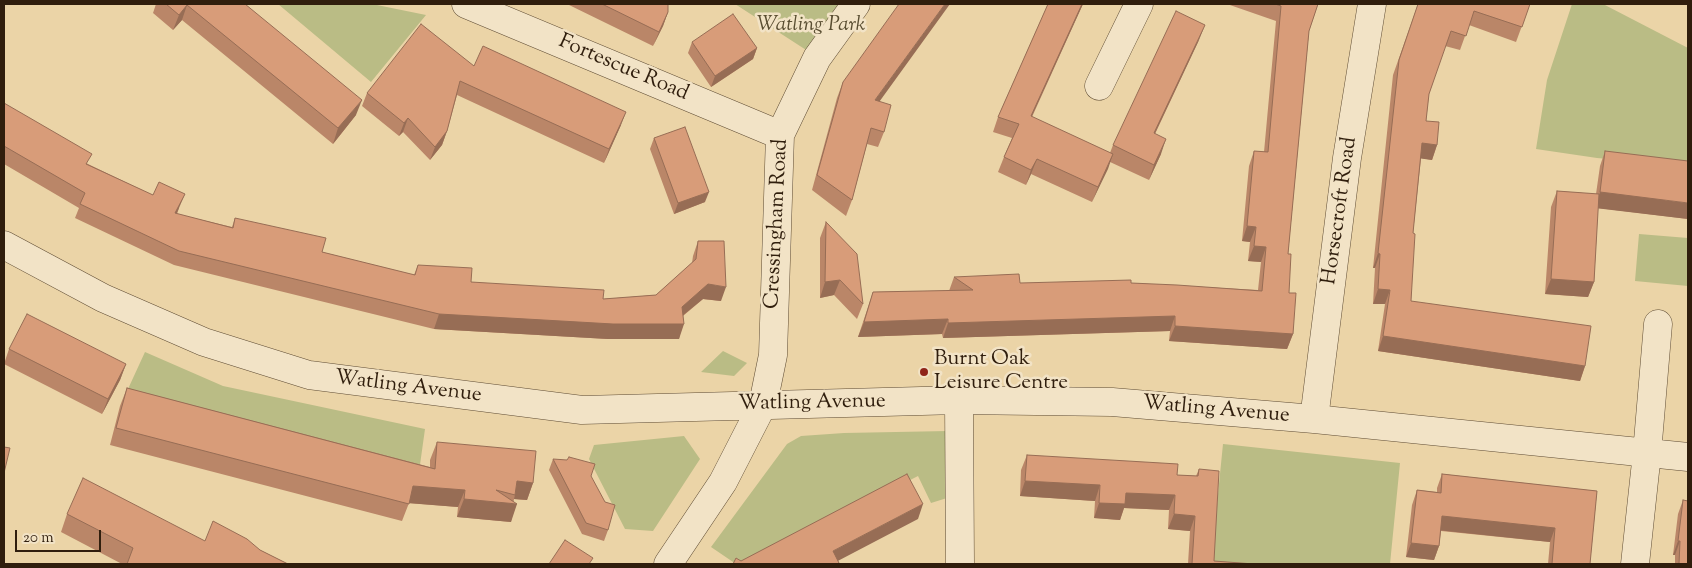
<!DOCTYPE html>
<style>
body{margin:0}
#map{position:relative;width:1692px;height:568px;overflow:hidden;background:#ebd4a7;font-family:"Sorts Mill Goudy",serif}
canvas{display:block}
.frame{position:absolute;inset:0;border:5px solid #301e0d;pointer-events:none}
.scale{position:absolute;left:15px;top:530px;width:86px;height:22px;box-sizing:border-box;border:2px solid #301e0d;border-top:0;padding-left:6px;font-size:15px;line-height:18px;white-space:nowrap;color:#301e0d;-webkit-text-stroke:4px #f2e3c6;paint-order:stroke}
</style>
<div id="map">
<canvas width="1692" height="568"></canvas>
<div class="frame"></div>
<div class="scale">20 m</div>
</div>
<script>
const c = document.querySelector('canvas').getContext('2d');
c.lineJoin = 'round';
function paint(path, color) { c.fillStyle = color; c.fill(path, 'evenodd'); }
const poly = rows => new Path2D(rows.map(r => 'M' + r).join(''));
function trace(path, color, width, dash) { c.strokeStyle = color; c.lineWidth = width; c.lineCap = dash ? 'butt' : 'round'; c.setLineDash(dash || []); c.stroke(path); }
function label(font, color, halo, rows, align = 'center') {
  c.font = font + ' "Sorts Mill Goudy",serif'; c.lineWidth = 5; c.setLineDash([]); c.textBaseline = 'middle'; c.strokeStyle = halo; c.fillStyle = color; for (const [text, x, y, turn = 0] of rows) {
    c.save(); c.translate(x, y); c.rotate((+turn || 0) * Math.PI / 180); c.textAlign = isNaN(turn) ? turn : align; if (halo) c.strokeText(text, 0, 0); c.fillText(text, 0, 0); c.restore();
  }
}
const green = poly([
 [278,4,372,4,426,15,371,82],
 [735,4,855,4,817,57],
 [1572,4,1603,4,1688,48,1688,166,1597,158,1536,149,1547,80],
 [1639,234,1688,238,1688,286,1635,281],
 [723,351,747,363,734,376,701,372],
 [145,352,223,386,425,429,418,479,122,402],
 [948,431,947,498,931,503,918,476,745,564,736,564,711,547,787,444,801,436,844,433],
 [684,436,700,459,653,531,625,529,589,459,594,445],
 [1223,444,1400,463,1390,564,1211,564]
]);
const minor = poly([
 [466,4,780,135],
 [1099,86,1139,4],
 [4,245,103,298,204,342,309,375,582,410,959,400,1112,402,1314,419,1688,457],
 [959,400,960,564],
 [1314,419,1347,158,1372,4],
 [668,564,723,482,763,404,773,355,780,135,817,58,856,4],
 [1635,564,1647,453,1658,324]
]);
const wall = poly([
 [156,4,245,4,356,115,333,144,182,20,173,30,153,13],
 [567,4,668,4,668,12,663,26,653,46],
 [1048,4,1083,4,1032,117,1110,153,1113,145,1199,40,1155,134,1161,154,1149,180,1110,162,1092,202,1031,174,1026,185,998,172,1004,157,1012,138,993,132,998,117],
 [1227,4,1318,4,1309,31,1288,254,1289,293,1293,334,1287,349,1169,341,1170,331,943,338,942,334,858,337,873,292,949,291,954,277,1020,283,1131,283,1258,290,1261,262,1248,261,1250,242,1242,241,1249,166,1254,151,1264,152,1276,21],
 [1418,4,1530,4,1516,42,1469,25,1460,50,1445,46,1429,94,1426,121,1437,145,1432,160,1421,158,1413,233,1411,301,1585,366,1580,381,1378,351,1385,304,1373,304,1375,268,1373,268,1393,75],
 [692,42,757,48,753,59,711,87,688,53],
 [474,66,621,125,604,163,457,95,447,131,442,145,430,160,403,132,399,136,362,106,367,93],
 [843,82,879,102,884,132,878,147,867,144,852,200,846,216,812,190,837,98],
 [4,103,88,164,179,208,177,214,232,227,235,218,322,252,414,275,418,265,471,282,603,299,656,295,692,263,693,256,698,241,721,301,703,299,683,316,679,339,608,339,434,329,174,265,75,218,79,208,4,164],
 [654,138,705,202,674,214,650,149],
 [1605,151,1688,219,1598,208,1594,282,1588,297,1545,294,1551,207,1557,191,1596,194,1600,166],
 [826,222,863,304,857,319,834,295,820,298,820,238],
 [9,349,126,364,120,380,102,414,4,364],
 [127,388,430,467,430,460,437,442,533,483,527,500,514,499,511,522,457,517,458,507,409,503,402,521,110,445,120,406],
 [1027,455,1177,475,1196,476,1199,469,1214,561,1254,564,1188,564,1190,531,1168,529,1169,510,1124,508,1120,520,1094,518,1095,501,1020,496,1021,470],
 [553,459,591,477,608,530,604,541,582,534,549,470],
 [1442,474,1597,491,1590,564,1548,564,1550,542,1441,531,1439,546,1434,560,1406,557,1412,505,1417,490,1437,492,1437,488],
 [1683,500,1688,564,1675,564,1675,555,1673,555,1678,514],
 [67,514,205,541,260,550,288,564,122,564,61,532]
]);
const shadedWall = poly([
 [945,4,950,4,869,116,875,100],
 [1082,4,1083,4,1025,131,1031,116],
 [187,5,182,20,173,30,179,15],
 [668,12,663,26,653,46,659,32],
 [1205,25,1199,40,1148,148,1154,133],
 [757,48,753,59,711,87,715,76],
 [362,100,356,115,333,144,338,128],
 [626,112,621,125,604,163,609,149],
 [408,118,403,132,399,136,404,123],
 [447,131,442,145,430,160,435,147],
 [1166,139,1161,154,1149,180,1154,165],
 [1422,143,1437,145,1432,160,1417,158],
 [1113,154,1108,169,1092,202,1098,187],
 [1037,159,1031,174,1026,185,1031,170],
 [709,192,705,202,674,214,678,203],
 [1600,192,1688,203,1688,219,1595,208],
 [185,194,179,208,170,228,175,213],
 [1247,226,1256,227,1250,242,1242,241],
 [1254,246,1266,247,1261,262,1248,261],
 [1378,253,1380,254,1375,268,1373,268],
 [1551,279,1594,282,1588,297,1545,294],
 [840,280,834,295,820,298,825,282],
 [708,284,726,287,721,301,703,299,676,321,682,307],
 [1378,289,1390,290,1385,304,1373,304],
 [439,314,684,324,679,339,608,339,434,329],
 [1175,316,1170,331,943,338,948,323],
 [948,319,942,334,858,337,864,322],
 [1175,326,1293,334,1287,349,1169,341],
 [1383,336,1585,366,1580,381,1378,351],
 [126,364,120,380,102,414,108,399],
 [517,481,533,483,527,500,514,499,515,495],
 [1025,481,1100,485,1095,501,1020,496],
 [413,486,465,490,458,507,407,503],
 [1126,493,1175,495,1169,510,1124,508,1120,520,1094,518,1099,503],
 [464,499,517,504,511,522,457,517],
 [923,504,918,519,832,564,833,551],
 [1174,514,1195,516,1190,531,1168,529],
 [1442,516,1555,528,1550,542,1437,530],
 [1678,541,1680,541,1675,555,1673,555],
 [1411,543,1439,546,1434,560,1406,557]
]);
const building = poly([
 [166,4,245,4,362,100,338,128,187,5,179,15,166,4],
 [602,4,668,4,668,12,659,32,602,4],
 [899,4,945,4,875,100,891,105,884,132,871,128,852,200,817,175,843,82,899,4],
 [1048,4,1082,4,1031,116,1113,154,1098,187,1037,159,1031,170,1004,157,1019,124,998,117,1048,4],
 [1275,4,1318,4,1309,31,1288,254,1291,254,1289,293,1296,293,1293,334,1175,326,1175,316,948,323,948,319,864,322,873,292,973,290,954,277,1019,274,1020,283,1131,280,1131,283,1177,285,1262,291,1266,247,1254,246,1256,227,1247,226,1254,151,1268,152,1281,6,1275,4],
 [1418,4,1530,4,1522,27,1474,11,1466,36,1451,31,1429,94,1426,121,1439,122,1437,145,1422,143,1413,233,1415,234,1411,301,1591,326,1585,366,1383,336,1390,290,1378,289,1380,254,1378,253,1399,60,1418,4],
 [1176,11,1205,25,1154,133,1166,139,1154,165,1113,145,1176,11],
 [733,14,757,48,715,76,692,42,733,14],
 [421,24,474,66,483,46,626,112,609,149,460,81,447,131,435,147,408,118,404,123,367,93,421,24],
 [4,103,92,154,86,164,153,195,159,182,185,194,175,213,233,228,235,218,326,238,322,252,415,275,418,265,472,268,471,282,604,290,603,299,656,295,696,259,698,241,724,241,726,287,708,284,682,307,684,324,613,324,439,314,179,251,80,204,85,193,4,146,4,103],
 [685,127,709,192,678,203,654,138,685,127],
 [1605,151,1688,161,1688,203,1600,192,1605,151],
 [1557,191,1599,194,1594,282,1551,279,1557,191],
 [826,222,857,254,863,304,840,280,825,282,826,222],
 [27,314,126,364,108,399,9,349,27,314],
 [127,388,435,469,437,442,536,451,533,483,517,481,515,495,496,490,517,504,464,499,465,490,413,486,409,504,116,428,127,388],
 [4,447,10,448,4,473,4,447],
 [1027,455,1178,464,1177,475,1198,476,1199,469,1219,471,1214,561,1254,564,1192,564,1195,516,1174,514,1175,495,1126,493,1125,504,1099,503,1100,485,1025,481,1027,455],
 [569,457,595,464,591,476,605,502,615,505,608,530,586,523,553,459,567,460,569,457],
 [907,474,923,504,833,551,839,563,836,564,733,564,736,558,741,561,907,474],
 [1442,474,1597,491,1590,564,1552,564,1555,528,1442,516,1439,546,1411,543,1417,490,1441,493,1442,474],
 [83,478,205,541,213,521,247,539,260,550,288,564,127,564,133,548,67,514,83,478],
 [1683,500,1688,501,1688,564,1679,564,1680,541,1678,541,1683,500],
 [565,540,593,558,589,564,549,564,565,540]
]);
const markers = [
 [924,372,5,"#8f2418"]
];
const parkNames = [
 ["Watling Park",811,26]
];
const streetNames = [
 ["Fortescue Road",623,69,23],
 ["Horsecroft Road",1341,211,-82],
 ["Cressingham Road",778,224,-87],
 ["Watling Avenue",408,388,7],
 ["Watling Avenue",812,404,-1],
 ["Watling Avenue",1216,411,5]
];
const poiNames = [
 ["Burnt Oak",934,360],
 ["Leisure Centre",934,384]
];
paint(green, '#babc85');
trace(minor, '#5f4c34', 29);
trace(minor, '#f2e3c6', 28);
paint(wall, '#ba8668');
paint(shadedWall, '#976d55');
paint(building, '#d89c79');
trace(building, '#976d55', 1);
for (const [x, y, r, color] of markers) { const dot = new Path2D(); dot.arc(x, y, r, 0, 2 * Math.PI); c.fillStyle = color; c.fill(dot); trace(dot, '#f2e3c6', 2); }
label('italic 21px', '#594d31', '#f2e3c6', parkNames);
label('21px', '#301e0d', '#f2e3c6', streetNames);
label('21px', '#301e0d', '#f2e3c6', poiNames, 'left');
</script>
